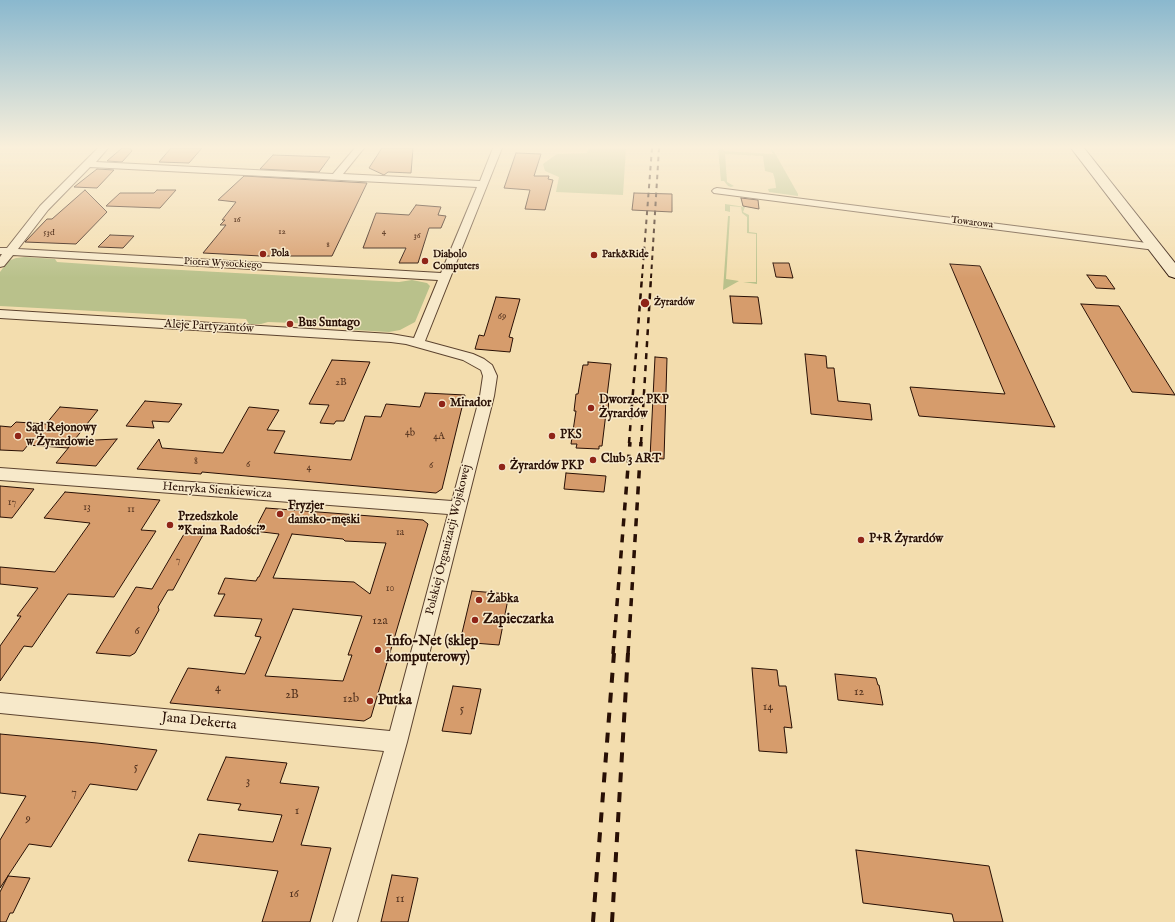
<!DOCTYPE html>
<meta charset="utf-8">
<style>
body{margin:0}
canvas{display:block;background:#f3ddae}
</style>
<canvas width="1175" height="922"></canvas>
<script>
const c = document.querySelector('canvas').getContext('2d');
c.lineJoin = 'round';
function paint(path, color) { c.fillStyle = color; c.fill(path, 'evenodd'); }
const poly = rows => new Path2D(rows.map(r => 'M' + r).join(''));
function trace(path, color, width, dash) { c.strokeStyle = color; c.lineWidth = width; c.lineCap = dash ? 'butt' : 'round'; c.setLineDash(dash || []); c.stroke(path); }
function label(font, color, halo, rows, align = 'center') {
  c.font = font + ' "IM FELL English",serif'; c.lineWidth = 3; c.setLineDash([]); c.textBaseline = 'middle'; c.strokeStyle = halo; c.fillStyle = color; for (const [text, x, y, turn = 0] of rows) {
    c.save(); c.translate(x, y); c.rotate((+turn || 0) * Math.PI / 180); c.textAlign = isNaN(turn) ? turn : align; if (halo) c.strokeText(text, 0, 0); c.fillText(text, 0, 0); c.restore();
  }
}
const green = poly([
 [588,148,626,148,623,195,556,192,559,177,545,171,543,164,557,154,587,153],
 [718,148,723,148,724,151,773,154,770,148,772,148,798,194,798,196,769,192,768,189,776,188,775,180,773,173,765,171,763,156,725,154,727,182,734,186,731,187,728,186,724,181,721,181],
 [725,204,745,207,743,212,749,215,749,232,757,233,757,284,743,282,756,282,756,234,747,233,747,217,742,213,741,207,730,206,730,212,726,211,725,211],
 [728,216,730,216,726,279,739,281,723,290],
 [25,257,55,259,57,262,145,268,399,282,412,280,427,283,430,286,415,322,400,330,389,332,355,330,320,324,268,322,261,324,249,324,246,319,0,306,0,272,8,261,16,258]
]);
const building = poly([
 [122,148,130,148,132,151,122,162,107,161,122,148],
 [171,148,202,148,189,163,159,162,171,148],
 [382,148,413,148,411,173,388,172,384,175,369,168,382,148],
 [516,153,541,154,534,176,549,176,548,179,553,180,545,210,525,209,530,190,504,188,516,153],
 [273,155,330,157,319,172,260,169,273,155],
 [97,169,114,170,97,188,74,187,97,169],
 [244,176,367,183,332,256,261,256,203,253,226,225,220,225,225,220,222,220,236,202,218,200,244,176],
 [85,190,107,212,76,244,25,242,47,219,52,219,85,190],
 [157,190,176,190,160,208,106,206,120,193,154,193,157,190],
 [634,193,672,194,672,212,632,210,634,193],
 [741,198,758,200,759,209,743,206,741,198],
 [416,205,441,207,438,215,446,216,441,228,429,228,418,263,399,263,406,248,363,248,376,213,409,215,416,205],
 [110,235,134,236,123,248,98,247,110,235],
 [773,263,789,263,793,278,776,277,773,263],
 [950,264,980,266,1055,427,919,416,910,387,1005,394,950,264],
 [1087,275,1106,276,1115,289,1096,288,1087,275],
 [730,296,758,297,762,324,733,323,730,296],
 [496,297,520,299,509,337,513,338,510,352,475,349,479,335,484,336,496,297],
 [1081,304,1119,306,1175,395,1132,392,1081,304],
 [805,354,826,356,827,368,834,368,838,401,870,404,872,420,811,414,805,354],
 [655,357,667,358,664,459,650,458,655,357],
 [332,360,370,362,344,421,336,421,334,424,320,423,329,405,309,404,332,360],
 [588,362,611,364,607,396,609,396,608,413,606,413,602,446,599,446,599,449,576,448,577,444,571,444,576,411,574,411,576,394,578,394,583,365,588,365,588,362],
 [425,393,465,395,442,489,436,493,202,472,201,474,137,469,159,439,162,448,223,453,249,407,279,410,267,430,285,431,274,453,351,460,365,416,381,417,386,404,420,407,425,393],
 [145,401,182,404,169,422,152,421,154,428,126,426,145,401],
 [60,407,98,410,68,448,28,445,23,451,0,450,0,426,11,427,16,422,46,424,60,407],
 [117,439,96,466,56,463,74,441,117,439],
 [566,473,606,476,604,492,564,489,566,473],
 [0,486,34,489,12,518,0,517,0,486],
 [65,492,160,500,141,530,156,531,114,597,68,594,32,647,24,646,0,681,0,646,21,616,17,616,38,588,0,584,0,567,55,572,90,523,44,518,65,492],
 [266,508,423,520,428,524,371,717,364,721,170,703,188,668,245,674,261,637,255,636,262,619,214,616,225,594,218,594,225,578,256,581,258,577,259,577,279,534,254,531,266,508],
 [292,534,343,539,345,541,386,543,370,594,354,582,273,578,292,534],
 [293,609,362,616,348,655,352,655,343,681,265,676,293,609],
 [187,529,195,529,203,535,173,590,168,590,158,607,159,610,135,653,130,656,96,653,136,587,152,589,187,529],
 [472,591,509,594,499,645,461,642,463,633,462,633,472,591],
 [752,668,777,670,779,686,786,686,792,728,784,727,787,753,759,751,752,668],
 [835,674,876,678,878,685,879,685,883,705,838,700,835,674],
 [453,686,481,689,471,734,442,731,453,686],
 [0,734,97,743,157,750,137,790,90,784,51,847,29,844,0,888,0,840,26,796,0,793,0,734],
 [226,757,287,763,280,783,319,787,301,845,331,848,310,922,262,922,278,871,188,861,199,834,273,842,282,815,238,810,241,804,207,800,226,757],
 [856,850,989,866,1003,922,954,922,952,914,863,903,856,850],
 [392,875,418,878,408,922,381,922,392,875],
 [8,876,30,878,13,913,10,913,6,922,0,922,0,892,8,876]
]);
const minor = poly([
 [98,148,108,148,96,162,333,174,355,148,364,148,343,174,480,181,493,148,502,148,425,341,473,354,484,359,492,365,497,376,494,396,407,742,357,922,333,922,384,751,0,713,0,693,390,731,448,514,0,480,0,468,452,501,480,396,483,376,481,370,463,360,406,344,391,342,0,318,0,310,391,334,414,338,438,280,13,255,4,266,0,267,0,257,2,254,0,254,0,248,7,248,40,206,98,148],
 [90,167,477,187,441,273,18,249,48,210,90,167],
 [717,188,1155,244,1160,247,1155,250,714,193,712,191,714,189,717,188]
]);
const secondary = poly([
 [1071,148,1084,148,1175,263,1175,278,1169,276,1071,148]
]);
const railFar3 = poly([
 [642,278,652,148],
 [651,278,659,148]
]);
const railFar2 = poly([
 [629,443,642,277],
 [641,443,651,277]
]);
const railFar1 = poly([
 [613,654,630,442],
 [628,654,641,442]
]);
const rail = poly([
 [593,922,614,653],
 [612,922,628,653]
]);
const markers = [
 [263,254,4,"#8f2418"],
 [594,255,4,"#8f2418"],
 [425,261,4,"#8f2418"],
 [645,303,5,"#8f2418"],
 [290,324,4,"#8f2418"],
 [442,404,4,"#8f2418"],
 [591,408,4,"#8f2418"],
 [18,436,4,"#8f2418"],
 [552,436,4,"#8f2418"],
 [593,460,4,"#8f2418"],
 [502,467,4,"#8f2418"],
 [280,514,4,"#8f2418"],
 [170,525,4,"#8f2418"],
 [861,540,4,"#8f2418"],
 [479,600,4,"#8f2418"],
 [475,620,4,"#8f2418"],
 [378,650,4,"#8f2418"],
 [370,701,4,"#8f2418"]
];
const farNumbernames = [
 ["16",237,220],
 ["12",282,232],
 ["4",384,232],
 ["53d",49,233],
 ["36",417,236],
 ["8",328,245]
];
const farStreetnames = [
 ["Towarowa",972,223,7],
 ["Piotra Wysockiego",223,264,3]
];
const farPoinames = [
 ["Pola",271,254],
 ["Diabolo",433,255],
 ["Computers",433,267],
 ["Park&Ride",602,255],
 ["Żyrardów",654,303]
];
const numberNames = [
 ["69",502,317],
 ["2B",341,383],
 ["4b",410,433],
 ["4A",439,437],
 ["8",196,462],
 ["6",248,465],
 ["6",431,466],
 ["4",309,468],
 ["17",12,503],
 ["13",87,508],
 ["11",131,510],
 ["1a",400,533],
 ["7",178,561],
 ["10",390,589]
];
const poiNames = [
 ["Bus Suntago",298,324],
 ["Dworzec PKP",599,401],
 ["Żyrardów",599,415],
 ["Mirador",450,404],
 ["Sąd Rejonowy",26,429],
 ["w Żyrardowie",26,443],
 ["PKS",560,436],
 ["Club 3 ART",601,460],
 ["Żyrardów PKP",510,467],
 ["Fryzjer",288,507],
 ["damsko-męski",288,521],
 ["Przedszkole",178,518],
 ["\"Kraina Radości\"",178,532],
 ["P+R Żyrardów",869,540],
 ["Żabka",487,600]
];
const streetNames = [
 ["Aleje Partyzantów",209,327,3],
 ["Henryka Sienkiewicza",217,491,4],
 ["Polskiej Organizacji Wojskowej",449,540,-76]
];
const nearNumbernames = [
 ["12a",380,622],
 ["6",137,632],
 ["4",218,689],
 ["12",859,693],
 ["2B",292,696],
 ["12b",351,700],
 ["14",768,708],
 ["5",462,710],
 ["5",136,768],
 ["3",248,782],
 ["7",74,794],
 ["1",297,812],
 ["9",28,820],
 ["16",294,895],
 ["11",400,900]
];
const nearPoinames = [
 ["Zapieczarka",483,620],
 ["Info-Net (sklep",386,642],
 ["komputerowy)",386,658],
 ["Putka",378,701]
];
const nearStreetnames = [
 ["Jana Dekerta",199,722,6]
];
paint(green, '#b9c18b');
paint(building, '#d69c6c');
trace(building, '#291005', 1);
trace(minor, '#5c432f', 2);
trace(secondary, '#291005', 2);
paint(minor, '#f7e9ca');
paint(secondary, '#f7e9ca');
trace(railFar3, '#291005', 2, [4.5, 4.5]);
trace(railFar2, '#291005', 2.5, [6, 6]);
trace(railFar1, '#291005', 3.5, [8, 8]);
trace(rail, '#291005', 4, [10, 10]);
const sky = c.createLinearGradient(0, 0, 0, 278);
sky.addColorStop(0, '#8ab8ce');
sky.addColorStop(0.53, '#faf0db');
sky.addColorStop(1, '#faf0db00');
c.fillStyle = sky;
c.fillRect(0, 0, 1175, 278);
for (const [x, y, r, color] of markers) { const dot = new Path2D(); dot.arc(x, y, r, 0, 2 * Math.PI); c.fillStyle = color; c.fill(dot); trace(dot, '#f7e9ca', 1.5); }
label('9px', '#54331f', null, farNumbernames);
label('10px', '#291005', '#f7e9ca', farStreetnames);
label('bold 10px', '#291005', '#f7e9ca', farPoinames, 'left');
label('10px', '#54331f', null, numberNames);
label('bold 12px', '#291005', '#f7e9ca', poiNames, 'left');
label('12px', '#291005', '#f7e9ca', streetNames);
label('12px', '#54331f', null, nearNumbernames);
label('bold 14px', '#291005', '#f7e9ca', nearPoinames, 'left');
label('14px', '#291005', '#f7e9ca', nearStreetnames);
</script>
